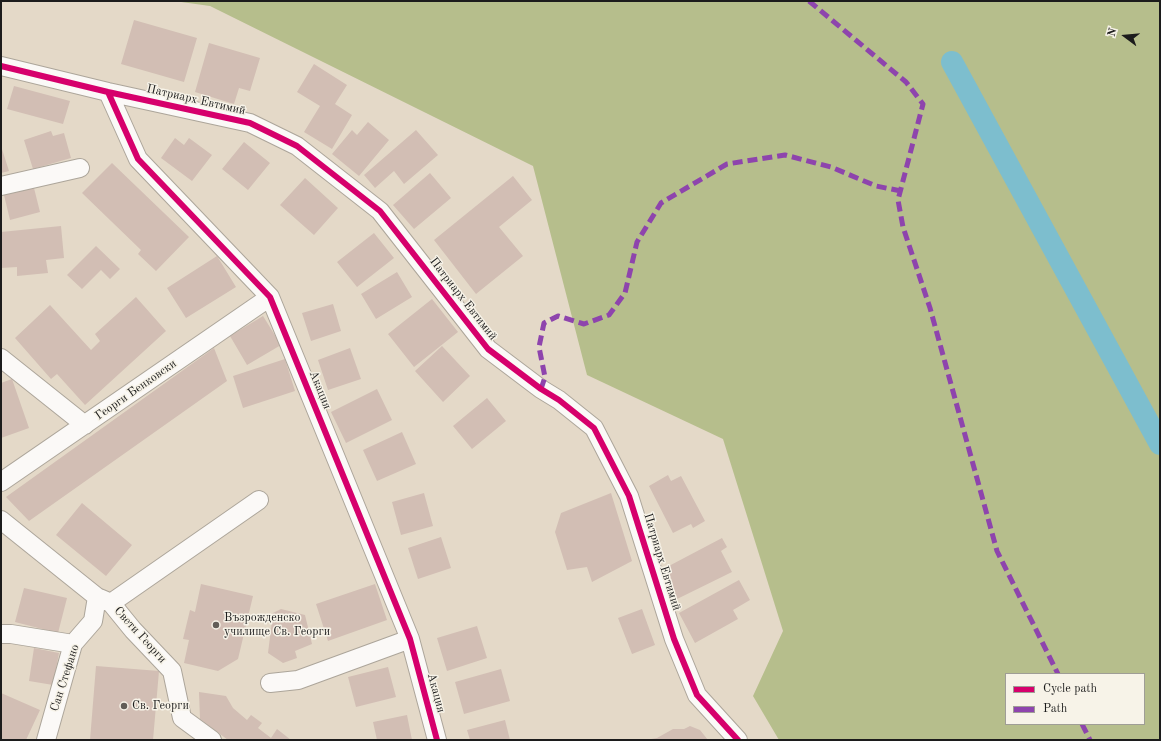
<!DOCTYPE html>
<meta charset="utf-8">
<style>
body{margin:0}
#map{position:relative;width:1161px;height:741px;overflow:hidden;background:#e4d9c8;font-family:"Old Standard TT",serif}
canvas{display:block}
.frame{position:absolute;inset:0;border:2px solid #1c1c1c;pointer-events:none}
.legend{position:absolute;left:1005px;top:673px;width:140px;height:52px;box-sizing:border-box;background:#f7f3e8;border:1px solid #9f9d96;margin:0;padding:5px 7px;list-style:none;font-size:12px;color:#1c1c1c}
.legend li{display:flex;align-items:center;gap:8px;height:20px}
.legend b{width:20px;border:1px solid #9f9d96}
.north{position:absolute;left:1105px;top:16px;width:40px;height:40px;-webkit-text-stroke:3px #f7f3e8;paint-order:stroke;rotate:286deg;font-size:11px;font-weight:700;line-height:16px;text-align:center;color:#1c1c1c}
.north::after{content:'';display:block;margin:auto;width:14px;height:18px;background:#1c1c1c;clip-path:polygon(50% 0,100% 100%,50% 72%,0 100%)}
</style>
<div id="map">
<canvas width="1161" height="741"></canvas>
<div class="frame"></div>
<ul class="legend">
<li><b style="height:5px;background:#d6006c"></b>Cycle path</li>
<li><b style="height:5px;background:#8e44ad"></b>Path</li>
</ul>
<div class="north">N</div>
</div>
<script>
const c = document.querySelector('canvas').getContext('2d');
c.lineJoin = 'round';
function paint(path, color) { c.fillStyle = color; c.fill(path, 'evenodd'); }
const poly = rows => new Path2D(rows.map(r => 'M' + r).join(''));
function trace(path, color, width, dash) { c.strokeStyle = color; c.lineWidth = width; c.lineCap = dash ? 'butt' : 'round'; c.setLineDash(dash || []); c.stroke(path); }
function label(font, color, halo, rows, align = 'center') {
  c.font = font + ' "Old Standard TT",serif'; c.lineWidth = 3; c.setLineDash([]); c.textBaseline = 'middle'; c.strokeStyle = halo; c.fillStyle = color; for (const [text, x, y, turn = 0] of rows) {
    c.save(); c.translate(x, y); c.rotate((+turn || 0) * Math.PI / 180); c.textAlign = isNaN(turn) ? turn : align; if (halo) c.strokeText(text, 0, 0); c.fillText(text, 0, 0); c.restore();
  }
}
const forest = poly([
 [174,1,1160,1,1160,740,779,740,753,696,783,631,723,439,587,375,533,166,210,6],
 [1006,674,1144,674,1144,724,1006,724]
]);
const canal = poly([
 [952,62,1160,444]
]);
const building = poly([
 [134,20,197,38,184,82,121,64],
 [209,43,260,58,250,91,239,88,234,104,195,92],
 [314,64,347,85,335,104,352,115,332,149,304,132,320,106,297,92],
 [14,86,70,101,63,124,7,109],
 [368,122,389,140,359,176,332,154,352,130,357,135],
 [416,130,438,155,404,184,394,171,375,188,364,175],
 [51,131,53,136,64,133,71,158,33,169,24,140],
 [175,138,184,145,189,138,212,155,192,181,161,158],
 [244,142,270,163,248,190,222,169],
 [1,146,9,171,1,173],
 [112,163,189,237,156,271,138,254,141,250,82,193],
 [430,173,451,198,414,229,393,205],
 [513,176,532,200,499,227,523,256,476,294,434,240],
 [305,178,338,208,314,235,280,205],
 [34,188,40,212,10,220,4,195],
 [61,226,64,258,46,260,48,273,17,276,17,267,1,268,1,232],
 [374,233,394,258,357,287,337,262],
 [96,246,120,269,110,279,101,270,82,289,67,275],
 [217,256,236,287,186,318,167,288],
 [397,272,412,297,376,319,361,294],
 [136,297,166,331,85,405,57,374,51,379,15,338,50,305,91,350,100,341,95,334],
 [432,299,458,332,414,367,388,334],
 [333,304,341,331,311,341,302,313],
 [263,316,281,345,247,365,230,336],
 [442,346,470,376,443,402,415,371],
 [214,348,227,381,29,521,6,497],
 [350,348,361,379,328,390,318,360],
 [285,359,295,391,243,408,233,376],
 [12,379,29,428,1,438,1,383],
 [377,389,392,420,346,443,331,412],
 [487,398,506,421,472,449,453,426],
 [402,432,416,464,377,481,363,450],
 [668,475,671,481,681,476,705,521,693,528,691,524,673,533,649,486],
 [424,493,433,526,401,535,392,502],
 [611,493,632,561,592,582,587,567,567,570,555,532,561,513],
 [82,503,132,545,106,576,56,535],
 [441,537,451,568,418,579,408,548],
 [722,538,727,547,721,551,732,572,675,600,669,585,672,583,667,567],
 [739,580,750,600,733,610,738,619,695,643,679,613],
 [201,584,253,596,238,659,218,671,184,663,189,640,183,639,190,610,195,612],
 [375,584,387,620,328,641,316,604],
 [24,588,67,598,58,633,15,622],
 [281,609,305,615,312,644,295,651,297,658,283,663,268,653,273,613],
 [642,609,655,645,632,654,618,618],
 [477,626,487,658,447,671,437,638],
 [34,648,59,653,53,685,29,681],
 [96,666,159,671,153,740,90,740],
 [388,667,396,697,356,707,348,677],
 [501,669,510,701,464,714,455,682],
 [199,692,226,696,233,708,247,720,251,715,262,723,258,728,271,738,277,729,291,740,228,740,200,719],
 [1,693,40,710,26,740,1,740],
 [407,715,412,740,377,740,373,722],
 [505,720,510,740,470,740,467,730],
 [690,726,700,730,708,740,651,740,651,739,657,738,673,729,684,729]
]);
const street = poly([
 [1,66,108,92,250,123,297,146,380,211,488,349,541,389,559,400,594,428,629,496,674,639,697,695,738,740],
 [108,92,138,159,270,297,410,639,437,740],
 [1,186,80,168],
 [1,358,85,425],
 [1,482,270,297],
 [1,520,97,597,111,603,133,630,172,671,182,718,212,740],
 [111,603,259,500],
 [1,634,11,634,73,644],
 [270,683,298,680,410,639],
 [46,740,73,644,93,621,97,597]
]);
const quiet = poly([
 [809,1,906,82,923,104,898,200,903,227,930,308,997,551,1058,674],
 [541,389,545,377,539,347,544,323,558,316,584,324,609,315,625,293,637,242,661,203,727,164,785,155,831,167,876,186,901,191],
 [1082,724,1090,740]
]);
const cycleway = poly([
 [1,66,108,92,250,123,297,146,380,211,488,349,541,389,559,400,594,428,629,496,674,639,697,695,738,740],
 [108,92,138,159,270,297,410,639,437,740]
]);
const markers = [
 [216,625,4,"#625e58"],
 [124,706,4,"#625e58"]
];
const streetNames = [
 ["Патриарх Евтимий",196,100,13],
 ["Патриарх Евтимий",463,299,52],
 ["Георги Бенковски",136,390,-35],
 ["Акация",320,390,68],
 ["Патриарх Евтимий",662,562,73],
 ["Свети Георги",140,635,48],
 ["Сан Стефано",65,678,-72],
 ["Акация",436,693,75]
];
const poiNames = [
 ["Възрожденско",224,618],
 ["училище Св. Георги",224,632],
 ["Св. Георги",132,706]
];
paint(forest, '#b6be8c');
trace(canal, '#7dbece', 22);
paint(building, '#d2beb4');
trace(street, '#aca59a', 20);
trace(street, '#fbf9f7', 18);
trace(quiet, '#8e44ad', 5, [10, 5]);
trace(cycleway, '#d6006c', 6);
for (const [x, y, r, color] of markers) { const dot = new Path2D(); dot.arc(x, y, r, 0, 2 * Math.PI); c.fillStyle = color; c.fill(dot); trace(dot, '#f7f3e8', 1.5); }
label('12px', '#1c1c1c', '#f7f3e8', streetNames);
label('12px', '#1c1c1c', '#f7f3e8', poiNames, 'left');
</script>
